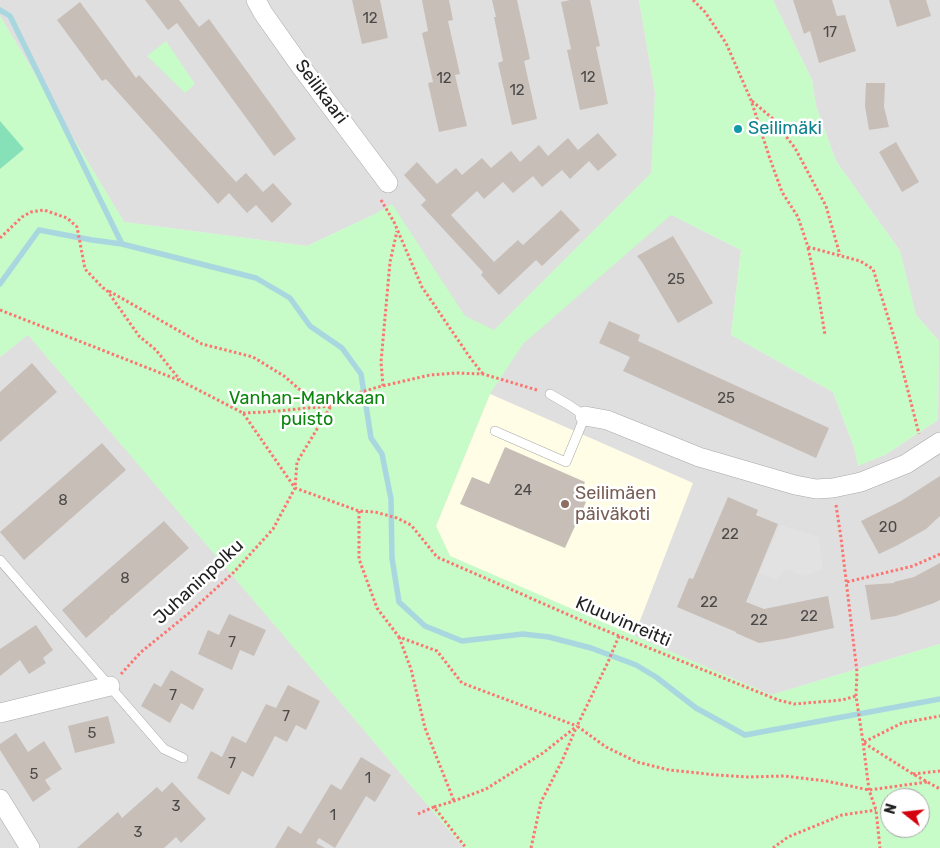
<!DOCTYPE html>
<meta charset="utf-8">
<style>
body{margin:0}
#map{position:relative;width:940px;height:848px;overflow:hidden;background:#f2eee9;font-family:Rubik,sans-serif}
canvas{display:block}
.north{position:absolute;left:880px;top:788px;width:50px;height:50px;box-sizing:border-box;background:#fff;border:1px solid #a7a7a7;border-radius:50%;rotate:286deg;font-size:14px;font-weight:700;line-height:20px;text-align:center;color:#222}
.north::after{content:'';display:block;margin:auto;width:18px;height:22px;background:#d4000e;clip-path:polygon(50% 0,100% 100%,50% 72%,0 100%)}
</style>
<div id="map">
<canvas width="940" height="848"></canvas>
<div class="north">N</div>
</div>
<script>
const c = document.querySelector('canvas').getContext('2d');
c.lineJoin = 'round';
function paint(path, color) { c.fillStyle = color; c.fill(path, 'evenodd'); }
const poly = rows => new Path2D(rows.map(r => 'M' + r).join(''));
function trace(path, color, width, dash) { c.strokeStyle = color; c.lineWidth = width; c.lineCap = dash ? 'butt' : 'round'; c.setLineDash(dash || []); c.stroke(path); }
function label(font, color, halo, rows, align = 'center') {
  c.font = font + ' Rubik,sans-serif'; c.lineWidth = 5; c.setLineDash([]); c.textBaseline = 'middle'; c.strokeStyle = halo; c.fillStyle = color; for (const [text, x, y, turn = 0] of rows) {
    c.save(); c.translate(x, y); c.rotate((+turn || 0) * Math.PI / 180); c.textAlign = isNaN(turn) ? turn : align; if (halo) c.strokeText(text, 0, 0); c.fillText(text, 0, 0); c.restore();
  }
}
const residential = poly([
 [0,0,639,0,655,93,650,204,741,250,731,335,833,392,854,447,858,465,885,455,938,420,939,341,916,315,900,251,836,161,816,106,812,80,773,0,940,0,940,644,771,695,634,636,692,483,490,394,373,215,307,246,124,222,0,16],
 [28,334,464,848,0,848,0,357]
]);
const education = poly([
 [490,394,693,483,634,636,450,556,436,526]
]);
const park = poly([
 [639,0,773,0,812,80,816,106,836,161,900,251,916,315,939,341,938,420,885,455,858,466,854,447,833,392,731,335,741,250,671,215,523,344,490,394,436,526,450,556,771,695,940,644,940,848,464,848,28,335,0,357,0,16,124,222,307,246,373,215,392,204,465,316,494,330,651,173,655,93],
 [890,798,920,798,920,828,890,828],
 [166,41,195,84,185,93,147,56]
]);
const pitch = poly([
 [0,121,24,149,0,169]
]);
const parking = poly([
 [780,525,819,537,823,569,803,576,786,569,776,580,759,573]
]);
const stream = poly([
 [0,10,10,16,122,244],
 [0,284,39,230,92,240,122,244,256,278,290,298,310,326,342,348,361,374,371,438,382,454,391,499,392,558,399,602,425,626,462,641,523,634,549,637,591,648,636,665,656,677,696,708,745,735,940,699]
]);
const building = poly([
 [145,0,179,0,199,27,209,19,296,139,274,156,177,23,168,30],
 [352,0,380,0,388,38,362,44],
 [422,0,449,0,453,20,448,21,460,74,455,75,467,126,439,132,428,83,433,82,422,33,428,31],
 [492,0,517,0,530,59,524,61,537,119,512,125,498,63,503,61,494,17,496,17],
 [570,0,590,0,600,46,596,47,608,104,580,110,567,50,571,49,561,2],
 [793,0,832,0,837,16,845,15,856,51,819,63,810,31,804,34],
 [889,0,926,0,931,16,897,27],
 [80,2,136,78,139,75,236,182,246,173,263,192,273,183,292,204,272,223,256,205,247,213,229,193,218,204,106,79,102,81,57,20],
 [866,83,885,83,884,107,889,127,869,130,865,106],
 [598,133,617,155,598,171,589,161,570,179,562,170,542,187,533,176,513,193,503,182,484,199,477,191,451,215,494,262,518,240,523,245,561,210,580,230,542,266,536,260,499,295,481,275,483,272,421,205,426,200,404,175,417,162,437,184,456,168,462,175,482,158,491,168,511,151,520,162,539,145,548,156,568,138,578,150],
 [896,142,919,182,902,192,879,152],
 [673,236,713,303,678,323,642,262,637,256],
 [609,321,640,335,638,341,829,428,816,458,623,371,630,357,599,343],
 [32,363,57,392,0,442,0,392],
 [102,443,126,470,24,560,0,532],
 [505,447,585,482,578,499,586,502,565,548,460,504,472,477,489,484],
 [940,476,940,516,926,529,898,545,879,554,861,521,901,501],
 [728,497,758,510,756,515,778,524,746,602,764,609,828,596,834,628,784,639,759,643,736,633,736,632,677,607,689,578,693,579],
 [164,521,189,548,112,615,111,615,109,618,86,638,62,610],
 [940,563,940,600,934,603,896,616,871,620,865,585,894,583,894,582,914,577],
 [229,614,266,630,254,656,240,650,232,670,198,654,208,630,219,635],
 [36,625,53,650,43,658,46,663,29,674,20,660,0,676,0,649],
 [171,670,204,689,193,710,181,703,170,723,141,706,154,683,161,687],
 [288,685,320,701,306,730,296,725,287,742,275,736,253,777,242,771,229,795,197,778,211,751,222,757,232,736,246,743,266,704,276,708],
 [108,716,115,743,75,753,68,726],
 [16,733,28,752,44,741,62,769,45,780,51,789,33,802,0,750,0,744],
 [361,757,391,775,375,802,366,796,335,848,319,838,316,843,325,848,275,848,288,826,301,834,331,784,341,790],
 [172,782,206,819,181,843,176,837,164,848,77,848,118,812,122,818,157,787,162,792]
]);
const path = poly([
 [693,0,705,12,726,43,751,100,769,156,782,192,798,217,808,247,860,261,873,269,895,340,919,434],
 [752,101,772,118,795,148,826,206,840,255],
 [381,200,394,222,422,287,471,359,483,374],
 [0,238,22,217,31,212,44,210,67,218,77,227,85,269,103,288,106,289,139,336,156,350,180,380],
 [808,248,818,292,825,335],
 [109,291,202,344,253,357,284,376,306,395,331,406],
 [0,310,181,381,243,413,295,488,359,511,375,512,397,518,411,525,437,557,592,625,778,700,794,704,842,700,856,696],
 [383,386,381,362,390,262,397,231],
 [243,413,266,412,330,406],
 [836,505,841,538,857,672,856,696,863,742,869,790,876,810,880,848],
 [359,511,359,559,377,608,399,637,437,651,462,683,577,726],
 [847,582,913,566,940,554],
 [619,636,608,662,577,726,606,747,637,762,669,770,717,775,748,777,784,776,826,781,869,790,927,782],
 [399,637,411,669,425,728,454,801],
 [121,674,141,652,188,614,234,572,273,529,295,488,297,462,331,406,345,397,378,387,430,375,456,373,483,374,537,390],
 [864,742,902,723,940,716],
 [864,743,913,774,940,789],
 [913,774,940,771],
 [434,807,454,801,486,789,543,753,577,726],
 [418,814,434,807,466,848],
 [531,848,541,802,562,761,576,728],
 [773,848,788,837,842,815,876,810]
]);
const lane = poly([
 [495,431,566,462,585,416,569,405,550,394],
 [0,560,164,749,183,758]
]);
const street = poly([
 [256,0,263,13,299,64,388,183],
 [585,416,607,420,699,457,795,485,816,489,833,488,861,482,906,464,940,442],
 [0,713,110,686],
 [0,799,30,848]
]);
const markers = [
 [738,129,5,"#0f9aa8"],
 [565,504,5,"#8d6e63"]
];
const numberNames = [
 ["12",370,19],
 ["17",830,33],
 ["12",588,78],
 ["12",444,79],
 ["12",517,91],
 ["25",676,280],
 ["25",726,399],
 ["24",523,491],
 ["8",63,501],
 ["20",888,528],
 ["22",730,535],
 ["8",125,579],
 ["22",709,603],
 ["22",809,617],
 ["22",759,621],
 ["7",232,643],
 ["7",173,696],
 ["7",286,717],
 ["5",92,734],
 ["7",232,764],
 ["5",34,775],
 ["1",368,779],
 ["3",176,807],
 ["1",333,816],
 ["3",138,833]
];
const streetNames = [
 ["Seilikaari",321,92,53],
 ["Juhaninpolku",199,582,-43],
 ["Kluuvinreitti",623,622,23]
];
const cultureNames = [
 ["Seilimäki",748,129]
];
const parkNames = [
 ["Vanhan-Mankkaan",307,399],
 ["puisto",307,420]
];
const educationNames = [
 ["Seilimäen",575,494],
 ["päiväkoti",575,515]
];
paint(residential, '#e0dfdf');
paint(education, '#fffde5');
paint(park, '#c7fbc8');
paint(pitch, '#87e1b8');
paint(parking, '#e2e2e2');
trace(stream, '#a9d7e0', 5.5);
paint(building, '#c7beb8');
trace(lane, '#a9a9a9', 10);
trace(street, '#a9a9a9', 20);
trace(path, '#fc7570', 3, [2.5, 2.5]);
trace(lane, '#fff', 9);
trace(street, '#fff', 19);
for (const [x, y, r, color] of markers) { const dot = new Path2D(); dot.arc(x, y, r, 0, 2 * Math.PI); c.fillStyle = color; c.fill(dot); trace(dot, '#fff', 2); }
label('15px', '#4b4948', null, numberNames);
label('18px', '#222', '#fff', streetNames);
label('18px', '#0d838f', '#fff', cultureNames, 'left');
label('18px', '#0a860d', '#fff', parkNames);
label('18px', '#785e54', '#fff', educationNames, 'left');
</script>
